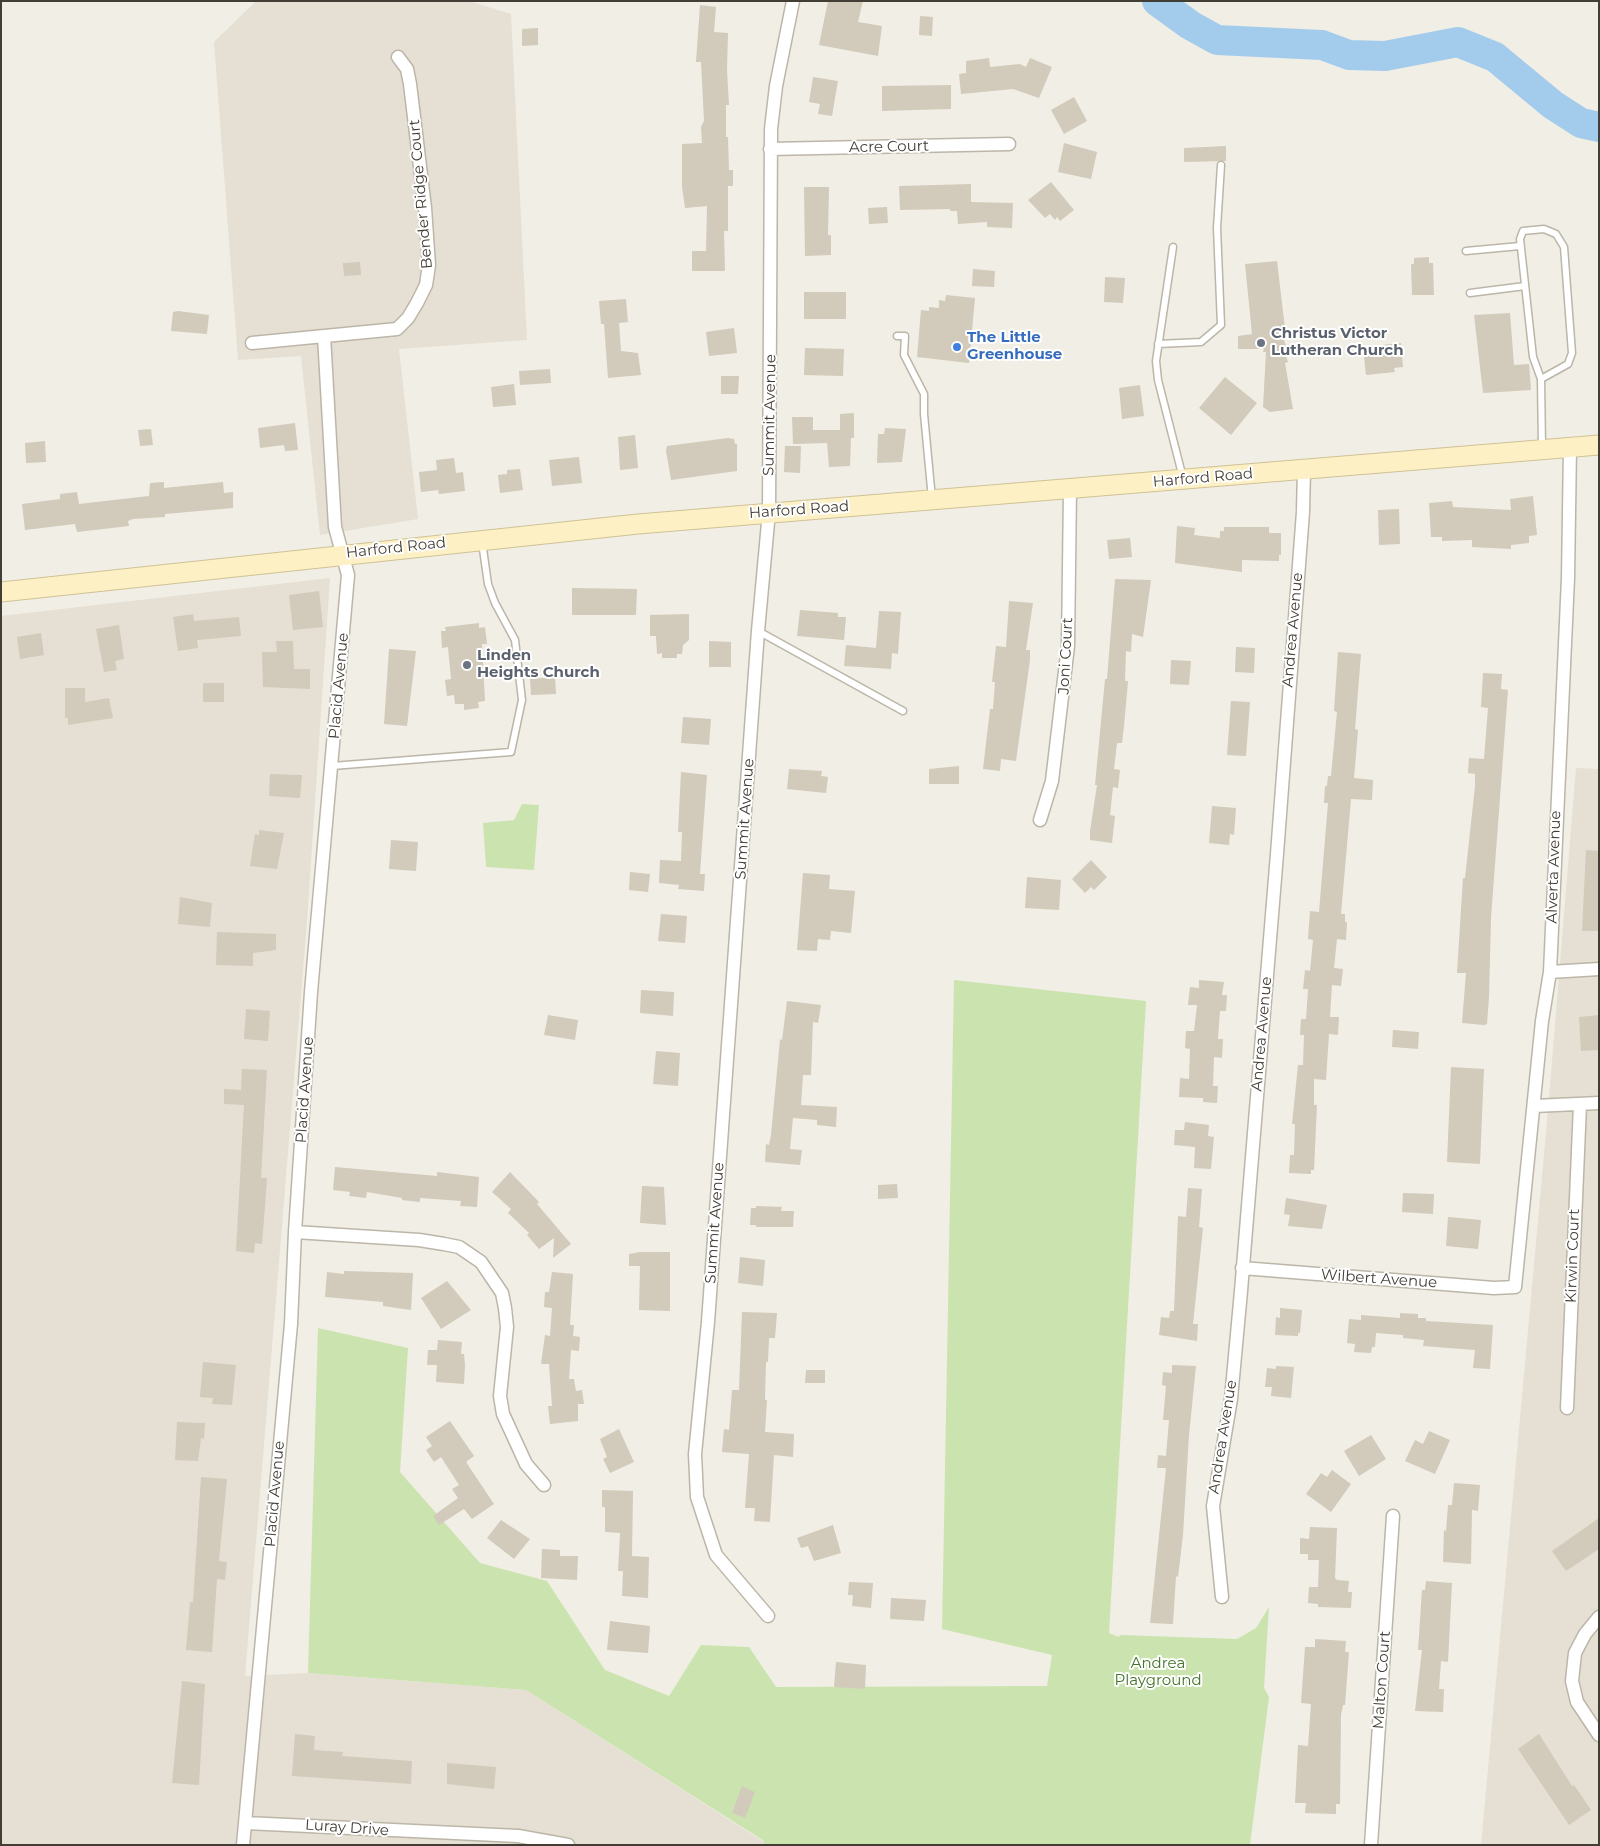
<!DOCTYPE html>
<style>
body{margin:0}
#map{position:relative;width:1600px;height:1846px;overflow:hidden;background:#f1eee5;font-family:Montserrat,sans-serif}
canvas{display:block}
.frame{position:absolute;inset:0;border:2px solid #433e35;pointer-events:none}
</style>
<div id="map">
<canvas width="1600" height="1846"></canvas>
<div class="frame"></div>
</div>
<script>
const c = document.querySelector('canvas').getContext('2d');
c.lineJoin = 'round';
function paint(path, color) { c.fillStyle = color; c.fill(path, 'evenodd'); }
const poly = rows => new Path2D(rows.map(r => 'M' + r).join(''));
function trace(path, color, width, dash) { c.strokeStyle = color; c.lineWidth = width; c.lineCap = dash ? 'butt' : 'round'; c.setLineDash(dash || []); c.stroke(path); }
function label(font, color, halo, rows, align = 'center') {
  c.font = font + ' Montserrat,sans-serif'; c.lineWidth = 4; c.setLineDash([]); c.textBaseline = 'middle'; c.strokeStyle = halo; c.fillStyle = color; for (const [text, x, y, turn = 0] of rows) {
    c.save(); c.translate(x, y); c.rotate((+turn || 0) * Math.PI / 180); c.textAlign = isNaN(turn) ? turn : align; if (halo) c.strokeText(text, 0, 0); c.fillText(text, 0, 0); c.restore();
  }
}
const residential = poly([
 [256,1,469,1,511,14,527,340,399,349,418,519,320,535,301,356,238,360,214,42],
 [330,578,307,921,245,1676,308,1673,526,1690,764,1842,764,1845,1,1845,1,616],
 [1576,768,1599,769,1599,1845,1481,1845,1547,1122]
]);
const green = poly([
 [522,804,539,805,534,870,486,867,483,823,514,820],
 [954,980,1146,1001,1109,1633,1119,1637,1120,1635,1237,1639,1256,1628,1269,1607,1264,1688,1269,1697,1250,1845,764,1845,764,1841,526,1690,308,1673,318,1328,408,1348,400,1472,480,1563,547,1581,605,1670,669,1696,701,1645,749,1647,776,1687,1047,1686,1052,1655,942,1629]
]);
const river = poly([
 [1157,1,1190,25,1217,40,1322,45,1349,55,1385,56,1458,42,1495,57,1553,105,1581,123,1599,127]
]);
const building = poly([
 [828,1,863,1,858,22,882,26,878,56,819,45],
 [700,5,716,7,714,32,728,33,727,70,729,105,726,105,726,137,728,137,729,170,733,170,733,186,728,186,728,231,724,231,725,271,692,271,692,251,706,251,707,206,685,208,682,187,682,144,702,143,701,127,704,121,701,62,696,62],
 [920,16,933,17,932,36,919,35],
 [538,28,538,45,522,46,522,29],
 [989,58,990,67,1020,64,1026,67,1030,58,1052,67,1039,98,1013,89,961,94,959,74,966,73,966,61],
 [813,77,838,81,832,116,818,114,820,104,809,102],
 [951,85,951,109,882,111,882,86],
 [1074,97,1087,121,1064,134,1051,110],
 [1064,143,1097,152,1091,179,1058,172],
 [1226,146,1226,161,1184,162,1184,148],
 [1051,182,1074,210,1060,221,1057,217,1055,220,1050,214,1045,218,1028,200],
 [971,184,971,202,1013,203,1012,228,987,227,987,222,958,224,957,211,950,211,950,209,900,210,899,186],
 [804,187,829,187,828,235,831,235,831,255,805,256],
 [887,207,888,223,869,224,868,208],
 [1429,257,1429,263,1433,263,1434,295,1412,295,1411,264,1414,264,1414,258],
 [1277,261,1286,337,1283,337,1287,349,1284,350,1288,362,1285,363,1293,409,1270,412,1263,407,1266,352,1263,352,1264,349,1238,349,1238,336,1252,334,1245,264],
 [360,262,361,275,344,276,343,263],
 [973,269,995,271,994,287,972,286],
 [1105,277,1125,278,1123,303,1104,302],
 [804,292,846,292,846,319,804,319],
 [946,295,975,298,969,363,917,357,921,310,929,311,929,307,939,308,939,300,945,301],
 [626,299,628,322,619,323,621,351,638,353,641,375,608,378,604,324,601,324,599,301],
 [178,311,209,315,207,334,171,331,173,312],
 [1510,313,1514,365,1529,364,1531,390,1483,393,1474,315],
 [734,328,737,353,709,356,706,332],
 [1401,343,1403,367,1394,368,1395,372,1366,375,1363,347],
 [805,348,844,349,843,376,804,375],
 [550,369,551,383,520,385,519,371],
 [721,376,739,376,738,394,721,394],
 [1225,377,1257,403,1231,435,1199,408],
 [514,384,516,405,493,407,491,387],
 [1140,385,1144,416,1122,419,1119,388],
 [854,413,854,438,851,438,850,466,829,467,827,443,793,444,792,417,813,417,813,430,840,430,840,414],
 [295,423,298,450,285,451,284,445,260,448,258,428],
 [885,428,906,429,902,462,877,463,878,434,884,434],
 [151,429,153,445,140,446,138,430],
 [635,435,638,468,620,470,618,437],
 [728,438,734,439,735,444,737,444,737,471,671,480,666,451,667,446],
 [45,441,46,462,26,463,25,443],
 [785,446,801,446,800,473,784,472],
 [579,457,582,483,552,486,549,460],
 [454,458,456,473,463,472,465,491,439,494,438,490,421,492,419,472,437,470,436,460],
 [520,469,523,490,500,493,498,475,507,474,507,470],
 [164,482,164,488,223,482,224,493,233,492,233,508,165,514,165,517,133,519,128,521,129,526,77,532,75,524,25,530,22,504,60,499,60,494,77,492,79,504,149,496,150,483],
 [1533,496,1537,535,1529,536,1529,543,1511,545,1511,549,1472,547,1472,540,1442,541,1442,537,1431,537,1429,503,1452,501,1453,507,1511,510,1510,499],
 [1399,509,1400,544,1379,545,1378,510],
 [1177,526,1195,528,1194,535,1220,538,1220,531,1224,531,1224,527,1269,527,1269,533,1281,533,1281,555,1279,555,1279,561,1242,560,1242,572,1175,563],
 [1130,538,1132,557,1109,559,1107,540],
 [1115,579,1151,580,1143,637,1132,634,1131,652,1126,651,1125,681,1128,681,1124,726,1122,743,1117,743,1114,769,1120,770,1118,788,1113,787,1110,815,1115,816,1112,843,1090,840,1090,831,1097,785,1095,785,1105,679,1107,679],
 [572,588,637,589,636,615,572,615],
 [319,591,323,627,293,630,289,595],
 [1009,601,1033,603,1026,650,1030,650,1030,660,1016,761,1001,759,1000,771,983,769,990,709,993,709,995,682,992,682,996,646,1006,647],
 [800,610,838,613,838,617,846,617,844,640,797,636],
 [879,611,901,612,898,654,892,653,891,669,844,666,846,645,876,648],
 [193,614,194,621,239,617,241,636,197,640,198,648,178,651,173,617],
 [689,614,689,640,683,645,682,654,677,654,677,658,662,658,662,653,657,654,656,636,650,636,650,615],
 [479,623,479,628,485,627,487,644,482,644,485,701,478,702,479,708,464,710,464,704,455,704,454,695,447,696,445,680,451,679,448,647,442,648,441,631,446,631,445,627],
 [119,625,124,659,115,661,117,670,104,672,96,629],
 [41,633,44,655,20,659,17,637],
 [276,641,293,641,294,669,310,669,310,689,263,687,262,652,277,652],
 [709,641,731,642,731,667,709,667],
 [1236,647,1255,648,1254,673,1235,672],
 [389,649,416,651,407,726,384,724],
 [1338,652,1361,654,1355,729,1358,730,1354,778,1373,780,1372,800,1351,799,1341,914,1345,914,1345,922,1347,922,1346,940,1337,939,1334,968,1343,969,1341,986,1332,985,1330,1017,1339,1017,1338,1035,1329,1034,1326,1080,1314,1079,1314,1105,1317,1105,1314,1170,1311,1170,1311,1174,1289,1173,1290,1155,1294,1155,1295,1124,1292,1124,1298,1065,1303,1065,1304,1035,1300,1035,1301,1019,1306,1019,1308,989,1303,989,1305,970,1310,971,1313,940,1308,939,1310,911,1319,912,1328,803,1324,803,1325,786,1327,786,1328,776,1331,776,1337,712,1334,711],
 [1171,660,1191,661,1189,685,1170,684],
 [1483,673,1502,674,1501,689,1508,690,1491,918,1489,997,1487,1024,1484,1025,1462,1023,1466,973,1457,973,1463,878,1465,878,1475,786,1475,774,1468,773,1469,758,1484,759,1488,708,1481,707],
 [555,677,556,694,531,695,530,679],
 [203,683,224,683,224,702,203,702],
 [65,688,85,688,85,702,109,698,113,718,68,725,68,718,65,718],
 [1231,701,1250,702,1246,756,1227,755],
 [683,717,711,719,709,745,681,743],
 [959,766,959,784,929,784,929,769],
 [789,769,822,771,821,776,828,777,826,793,787,789],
 [681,772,707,775,700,874,705,874,704,891,678,889,679,885,659,883,660,860,681,861,682,832,678,832],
 [270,774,302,775,300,798,269,796],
 [1212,806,1236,808,1234,835,1230,834,1229,845,1209,843],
 [259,830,284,833,277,869,250,866,255,834,259,835],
 [391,840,418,842,416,871,389,869],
 [1586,850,1599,851,1599,931,1582,931],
 [1091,860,1107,877,1094,890,1091,887,1085,893,1072,879],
 [630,872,650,874,648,892,629,890],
 [803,873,830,875,829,889,855,891,851,933,831,931,830,940,818,939,817,951,797,950],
 [1027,877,1061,880,1059,910,1025,908],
 [180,897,212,903,210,927,178,924],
 [661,914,687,916,685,943,658,941],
 [217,932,276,934,276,950,253,953,253,966,216,965],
 [1199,980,1224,982,1222,995,1227,995,1226,1011,1220,1011,1218,1039,1223,1039,1222,1058,1214,1057,1213,1086,1218,1086,1217,1103,1203,1102,1203,1098,1179,1097,1180,1078,1189,1079,1190,1049,1185,1048,1186,1031,1194,1031,1197,1005,1188,1005,1190,987,1199,988],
 [641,990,674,992,673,1016,640,1013],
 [787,1001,821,1005,818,1023,813,1022,811,1075,803,1075,801,1105,837,1107,836,1127,817,1125,817,1120,793,1118,790,1149,802,1150,800,1165,765,1162,766,1144,769,1145,771,1135,780,1039,782,1040],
 [246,1009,270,1011,268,1041,244,1039],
 [548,1015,578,1020,575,1040,544,1035],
 [1599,1015,1599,1050,1581,1051,1579,1017],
 [1393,1030,1419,1032,1418,1049,1392,1047],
 [656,1051,680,1053,678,1086,653,1084],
 [1451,1067,1484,1069,1480,1164,1447,1162],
 [242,1069,267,1070,261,1178,267,1178,265,1206,262,1244,255,1243,254,1253,236,1251,244,1105,224,1104,224,1089,241,1090],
 [1185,1122,1209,1125,1208,1136,1214,1137,1211,1169,1194,1168,1195,1147,1174,1145,1175,1130,1184,1130],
 [335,1167,437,1176,437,1172,479,1177,477,1207,460,1206,461,1201,420,1198,420,1202,402,1200,402,1198,367,1192,366,1198,349,1196,350,1192,333,1190],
 [510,1172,539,1202,537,1204,571,1244,553,1258,554,1238,539,1249,527,1235,529,1233,508,1213,511,1209,492,1192],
 [897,1184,898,1198,878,1199,878,1185],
 [642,1186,664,1187,666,1225,640,1223],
 [1188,1188,1202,1189,1199,1227,1203,1228,1193,1324,1198,1324,1197,1341,1159,1335,1161,1317,1169,1318,1170,1311,1174,1311,1178,1216,1186,1217],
 [1403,1193,1434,1194,1433,1214,1402,1212],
 [1286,1198,1327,1205,1322,1229,1288,1226,1290,1215,1284,1214],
 [756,1206,782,1207,781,1211,794,1211,793,1227,756,1227,756,1225,750,1225,751,1208,756,1208],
 [1448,1217,1481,1220,1478,1249,1446,1246],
 [640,1252,670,1252,670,1311,639,1310,640,1266,629,1266,629,1254],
 [740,1257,765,1260,763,1286,738,1283],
 [344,1271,413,1273,411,1310,383,1306,383,1302,325,1297,327,1272,344,1274],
 [552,1272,573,1274,570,1325,574,1325,573,1336,580,1337,579,1351,571,1350,569,1379,574,1379,576,1391,582,1390,584,1404,578,1404,578,1421,550,1424,548,1406,552,1406,549,1364,541,1364,545,1335,550,1336,552,1308,544,1307,545,1292,549,1292],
 [447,1281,471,1310,441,1329,421,1298],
 [1280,1308,1302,1310,1300,1333,1298,1333,1298,1336,1275,1335,1276,1317,1280,1318],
 [742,1312,777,1313,775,1338,769,1338,768,1362,766,1362,765,1400,767,1400,765,1432,794,1434,793,1457,774,1455,770,1522,754,1521,755,1508,745,1508,749,1454,722,1452,724,1429,729,1430,732,1390,739,1390],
 [1400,1313,1418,1314,1418,1318,1426,1318,1426,1321,1493,1325,1490,1369,1473,1368,1475,1350,1423,1346,1424,1340,1403,1338,1403,1335,1376,1333,1375,1347,1372,1347,1371,1353,1354,1352,1355,1344,1347,1343,1349,1319,1361,1320,1361,1315,1400,1318],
 [438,1340,462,1342,461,1354,464,1354,465,1365,464,1384,436,1382,437,1365,427,1365,428,1350,437,1350],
 [203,1362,236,1365,232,1405,212,1404,213,1398,200,1397],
 [1172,1365,1196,1366,1189,1435,1183,1535,1178,1577,1176,1576,1173,1624,1150,1623,1166,1468,1157,1468,1158,1455,1166,1456,1169,1420,1163,1420,1166,1386,1162,1385,1163,1372,1172,1373],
 [1276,1366,1294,1367,1291,1398,1271,1396,1272,1387,1265,1387,1267,1368,1276,1369],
 [806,1370,825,1370,825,1383,805,1383],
 [450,1421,474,1456,466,1462,494,1504,472,1519,464,1509,439,1525,433,1516,458,1498,452,1489,459,1485,441,1457,434,1462,426,1450,432,1446,426,1437],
 [177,1422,205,1423,204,1439,201,1438,198,1461,175,1460],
 [619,1429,634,1462,610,1473,603,1459,607,1457,600,1439],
 [1429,1431,1450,1440,1435,1474,1405,1461,1415,1440,1423,1444],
 [1371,1435,1386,1459,1359,1476,1344,1451],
 [1332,1470,1351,1484,1331,1512,1306,1494,1321,1473,1327,1477],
 [201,1477,227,1479,219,1561,227,1562,225,1580,217,1579,212,1652,186,1650,190,1602,193,1602],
 [1454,1483,1480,1485,1478,1511,1472,1510,1471,1564,1443,1562,1444,1530,1446,1531,1448,1505,1452,1505],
 [602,1490,633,1491,632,1556,649,1557,648,1598,622,1596,623,1571,618,1571,620,1533,605,1532,605,1507,602,1507],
 [1599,1518,1599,1549,1566,1571,1552,1551],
 [501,1520,530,1539,514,1559,487,1538],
 [833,1525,841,1553,814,1561,808,1546,801,1548,797,1538],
 [1310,1527,1337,1528,1335,1578,1337,1580,1349,1581,1348,1592,1352,1592,1351,1608,1318,1607,1318,1604,1308,1603,1309,1587,1318,1587,1319,1560,1308,1560,1308,1554,1300,1554,1300,1538,1309,1539],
 [542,1549,560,1550,560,1556,578,1556,577,1580,541,1578],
 [1426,1581,1452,1583,1448,1662,1441,1661,1439,1689,1444,1689,1443,1712,1415,1711,1422,1650,1418,1650,1422,1590,1425,1590],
 [849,1582,873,1583,871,1608,852,1606,853,1595,848,1595],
 [891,1598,926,1600,924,1621,890,1619],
 [610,1621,650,1626,648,1653,607,1650],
 [1315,1639,1346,1641,1345,1652,1349,1652,1345,1705,1343,1705,1341,1715,1340,1804,1336,1804,1336,1814,1305,1813,1306,1803,1295,1803,1298,1745,1308,1746,1311,1704,1301,1703,1305,1647,1315,1647],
 [836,1662,866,1665,865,1689,834,1687],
 [182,1681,205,1684,199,1785,172,1783],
 [295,1734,315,1736,314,1750,343,1752,342,1756,412,1761,411,1784,292,1776],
 [1539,1734,1572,1786,1574,1785,1591,1810,1569,1825,1518,1749],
 [447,1763,496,1767,494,1789,447,1784],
 [742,1786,755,1792,745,1818,732,1813]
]);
const service = poly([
 [1173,247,1156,361,1158,380,1183,478],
 [1466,251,1520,246],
 [1470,293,1525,286],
 [897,336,905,336,904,355,924,394,924,414,932,499],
 [1158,344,1201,342,1221,325,1217,228,1221,165],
 [1541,379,1568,364,1572,353,1564,247,1556,234,1544,229,1523,231,1520,239,1533,357,1541,379,1542,448],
 [758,631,903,711],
 [332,766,511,752,522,700,515,640,495,603,488,584,482,542]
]);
const minor = poly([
 [770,149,1009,144],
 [252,343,397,329,408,318,417,303,426,285,429,265,425,208,410,84,407,69,398,57],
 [1040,820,1052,781,1068,646,1070,489],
 [1550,972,1599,969],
 [1534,1106,1599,1103],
 [295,1232,419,1240,444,1244,459,1247,481,1262,502,1293,505,1308,507,1327,500,1396,503,1414,526,1464,544,1485],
 [1242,1268,1494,1288,1515,1287,1542,1021,1550,972,1568,578,1570,447],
 [1567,1408,1580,1105],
 [1222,1597,1213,1506,1231,1399,1241,1291,1277,854,1303,512,1304,469],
 [768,1616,716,1555,697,1497,695,1454,708,1322,758,631,769,512,771,129,776,86,793,1],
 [1599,1617,1585,1634,1575,1653,1572,1681,1577,1702,1599,1735],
 [246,1823,518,1836,568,1845],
 [243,1845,291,1324,295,1232,311,992,348,575,335,527,324,336],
 [1371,1845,1393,1516]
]);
const secondary = poly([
 [1,592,638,524,1599,445]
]);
const markers = [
 [1261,343,5,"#6b7280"],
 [957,347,5,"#3f7fe0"],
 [467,665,5,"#6b7280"]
];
const streetNames = [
 ["Acre Court",889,147,-1],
 ["Bender Ridge Court",421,194,-95],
 ["Summit Avenue",770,415,-89],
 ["Harford Road",1203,478,-5],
 ["Harford Road",799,510,-4],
 ["Harford Road",396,548,-6],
 ["Andrea Avenue",1293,630,-85],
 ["Joni Court",1066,656,-87],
 ["Placid Avenue",339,686,-85],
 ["Summit Avenue",745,819,-86],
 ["Alverta Avenue",1554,867,-88],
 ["Andrea Avenue",1262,1034,-85],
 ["Placid Avenue",305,1090,-86],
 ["Summit Avenue",715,1223,-86],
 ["Kirwin Court",1573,1256,-88],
 ["Wilbert Avenue",1379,1279,4],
 ["Andrea Avenue",1223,1437,-81],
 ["Placid Avenue",275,1494,-85],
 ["Malton Court",1382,1680,-86],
 ["Luray Drive",347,1828,4]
];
const worshipNames = [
 ["Christus Victor",1271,334],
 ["Lutheran Church",1271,351],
 ["Linden",477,656],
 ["Heights Church",477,673]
];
const shopNames = [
 ["The Little",967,338],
 ["Greenhouse",967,355]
];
const parkNames = [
 ["Andrea",1158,1664],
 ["Playground",1158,1681]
];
paint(residential, '#e5e0d3');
paint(green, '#cbe4af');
trace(river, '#a3ccec', 30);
paint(building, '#d2cabb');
trace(service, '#bcb6a8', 9);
trace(minor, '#bcb6a8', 15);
trace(secondary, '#d0c296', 21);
trace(service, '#fff', 6);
trace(minor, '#fff', 12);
trace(secondary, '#fcf0c4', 19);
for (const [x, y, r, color] of markers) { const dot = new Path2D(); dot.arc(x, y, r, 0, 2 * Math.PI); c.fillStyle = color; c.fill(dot); trace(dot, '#fff', 2); }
label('15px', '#433e35', '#fff', streetNames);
label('bold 15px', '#5b616d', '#fff', worshipNames, 'left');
label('bold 15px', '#366cbe', '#fff', shopNames, 'left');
label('15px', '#44722b', '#fff', parkNames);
</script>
